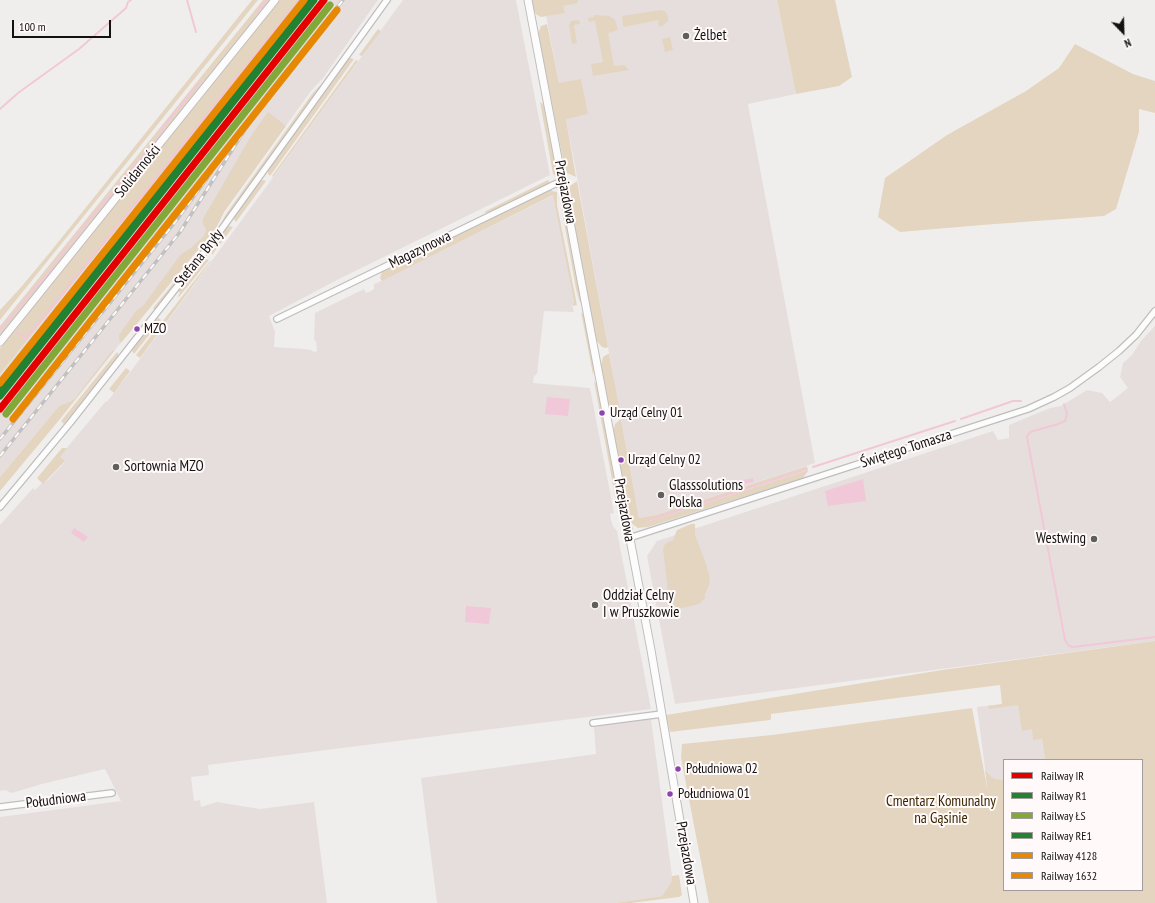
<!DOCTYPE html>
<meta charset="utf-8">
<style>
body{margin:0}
#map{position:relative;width:1155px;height:903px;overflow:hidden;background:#f0eeed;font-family:"PT Sans Narrow",sans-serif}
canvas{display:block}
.legend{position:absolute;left:1003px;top:759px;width:140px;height:132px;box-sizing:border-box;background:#fffaf9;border:1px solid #a19d9c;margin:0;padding:5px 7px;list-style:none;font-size:12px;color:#131211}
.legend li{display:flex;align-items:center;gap:8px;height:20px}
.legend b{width:20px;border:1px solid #a19d9c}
.north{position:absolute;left:1103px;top:12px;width:40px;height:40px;-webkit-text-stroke:3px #fffaf9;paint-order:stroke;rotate:157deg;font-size:11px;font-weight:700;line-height:16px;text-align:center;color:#131211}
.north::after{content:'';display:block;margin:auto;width:14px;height:18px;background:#131211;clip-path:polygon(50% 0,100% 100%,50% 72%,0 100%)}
.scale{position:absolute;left:12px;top:20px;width:99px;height:18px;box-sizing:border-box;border:2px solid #131211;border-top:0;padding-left:5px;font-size:12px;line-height:14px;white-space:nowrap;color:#131211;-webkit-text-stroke:3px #fffaf9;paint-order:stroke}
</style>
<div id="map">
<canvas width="1155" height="903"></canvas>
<ul class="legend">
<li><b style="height:5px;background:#e50000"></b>Railway IR</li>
<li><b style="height:5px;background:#238132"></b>Railway R1</li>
<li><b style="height:5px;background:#81a838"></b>Railway ŁS</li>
<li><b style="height:5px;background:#238132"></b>Railway RE1</li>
<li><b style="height:5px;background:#e78802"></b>Railway 4128</li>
<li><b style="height:5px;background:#e78802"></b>Railway 1632</li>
</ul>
<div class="north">N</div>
<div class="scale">100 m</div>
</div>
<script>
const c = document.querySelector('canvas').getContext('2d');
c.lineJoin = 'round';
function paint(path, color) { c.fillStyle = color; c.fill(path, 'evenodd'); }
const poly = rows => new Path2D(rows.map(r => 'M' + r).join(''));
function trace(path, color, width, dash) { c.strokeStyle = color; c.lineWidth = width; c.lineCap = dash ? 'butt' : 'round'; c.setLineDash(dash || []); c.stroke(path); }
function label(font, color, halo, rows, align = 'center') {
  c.font = font + ' "PT Sans Narrow",sans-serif'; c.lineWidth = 4; c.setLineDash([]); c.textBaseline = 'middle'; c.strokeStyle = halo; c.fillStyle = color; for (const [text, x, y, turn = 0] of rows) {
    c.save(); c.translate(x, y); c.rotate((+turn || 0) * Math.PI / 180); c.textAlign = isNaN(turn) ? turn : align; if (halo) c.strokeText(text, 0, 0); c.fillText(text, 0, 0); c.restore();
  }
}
const built = poly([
 [302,0,378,0,323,78,311,91,224,212,216,228,75,398,71,401,59,406,0,477,0,374],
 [403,0,516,0,550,175,337,280,269,316,275,332,274,347,304,349,311,350,314,352,317,351,316,341,314,340,315,313,364,289,366,293,371,291,374,289,374,284,379,282,554,195,574,302,572,305,574,312,544,311,537,374,534,376,533,383,590,388,614,513,610,514,611,520,613,526,617,531,651,709,208,765,209,775,191,777,194,801,200,800,201,807,217,802,260,809,314,802,327,903,0,903,0,817,121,801,105,769,42,784,12,793,5,790,0,791,0,525,33,488,35,490,41,484,48,480,65,462,59,457,106,401,107,402,134,367],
 [543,0,777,0,796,94,748,104,815,463,656,515,639,518,575,166],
 [1155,326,1155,641,675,704,647,556,657,541,993,431,998,440,1009,438,1009,425,1050,408,1061,406,1087,390,1102,393,1110,402,1128,388,1120,377,1123,363,1132,355,1141,341],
 [1036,700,1045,760,1004,760,1004,789,988,791,977,707],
 [651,719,672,876,672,881,662,896,615,903,437,903,421,778,596,754,594,727]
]);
const green = poly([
 [252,0,258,0,0,320,0,310,22,286,51,251],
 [263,0,271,0,0,337,0,326],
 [280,0,302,0,0,374,0,348],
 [531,0,578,0,578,3,563,6,565,13,541,17,537,15,534,11],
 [777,0,835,0,852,77,839,86,796,94],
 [661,10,666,12,668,16,668,21,664,25,659,27,658,20,624,27,623,26,622,16],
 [594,15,609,16,615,20,618,30,608,33,614,66,624,65,629,70,593,76,591,64,603,62,595,21,589,22,588,18,594,17],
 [579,20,580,24,574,25,577,43,572,44,569,25,571,21],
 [547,24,559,83,581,79,588,114,566,119,576,177,567,173,565,169,538,34,541,26],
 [378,29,381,31,362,56,359,55],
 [670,37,673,50,665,52,662,39],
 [1075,44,1133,74,1155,81,1155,113,1139,109,1139,132,1116,209,1104,216,982,225,900,232,878,217,885,178,947,135,1026,91,1059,68],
 [350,58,354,59,270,176,268,174,268,170,348,59],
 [356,60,358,61,273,177,272,176],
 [327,78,221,226,220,225,226,214,312,94],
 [540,102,543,104,545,108,557,172,556,176,553,174],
 [268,112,286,126,224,212,216,228,121,343,119,338,119,335,136,311,143,306,181,254,191,248,204,236,206,230,202,221,204,217,251,136],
 [263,180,266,181,236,222,234,219,235,216,260,181],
 [548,180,550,183,532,192,491,212,487,213,484,212],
 [577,181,608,347,606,348,602,347,596,340,569,195,570,186],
 [551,189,552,191,557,192,557,205,577,305,572,306,574,302,553,195,382,281,380,278,382,272],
 [559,194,562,196,582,299,580,303,576,289],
 [230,226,233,227,212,255,211,252,211,248,227,227],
 [202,249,155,310,153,308,194,258],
 [205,259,209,260,179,297,178,296,180,293,178,291,202,260],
 [210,261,211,261,140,358,136,355],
 [581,312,585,317,594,368,593,375],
 [157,317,161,320,134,354,132,351,133,348],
 [115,350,60,419,0,491,0,477,54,412,59,406,71,401,75,398,112,351],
 [117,352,118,353,118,357,64,424,61,421],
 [608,354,609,354,620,411,611,407,607,401,601,365,603,357],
 [126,368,130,371,114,393,109,389],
 [594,381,597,385,620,507,618,513],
 [621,419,639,518,656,515,807,466,807,468,646,521,646,522,808,470,808,471,803,478,648,527,638,528,631,523,630,519,619,463,622,462,621,457,618,458,613,433,615,424],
 [62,448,67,448,60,457,65,461,43,484,37,478],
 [691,524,695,524,695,535,705,561,710,578,709,585,705,594,705,598,699,604,682,608,676,608,673,604,668,603,667,582,663,549,665,544,673,540,677,530],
 [1155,641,1155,903,709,903,681,758,682,744,772,735,972,708,988,792,985,770,991,777,995,779,1004,780,1004,890,1142,890,1142,760,1045,760,1042,739,1033,740,1032,729,1022,731,1018,705,989,709,988,706,1002,704,1000,685,771,714,771,719,770,720,670,732,666,715,942,670],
 [679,875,682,895,679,897,631,903,615,903,662,896,672,881,672,876]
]);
const water = poly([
 [547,397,570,399,568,416,545,414],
 [753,478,754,482,728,487,728,483],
 [863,479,866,501,828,506,825,491],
 [74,528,88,537,84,542,71,533],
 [466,606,491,608,489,624,465,622]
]);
const stream = poly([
 [187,0,196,32],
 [256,13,267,0],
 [0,109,18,93,79,49,126,8,128,2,131,0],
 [0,330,43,278,46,276,74,238,163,132,162,128,200,82],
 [17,332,26,339,299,0],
 [1064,404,1067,414,1065,421,1058,424,1030,432,1027,437,1065,640,1069,646,1073,647,1155,637],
 [961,419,1013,401,1021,401],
 [813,467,955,421],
 [646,521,807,469]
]);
const minor = poly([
 [277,319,555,184,563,182],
 [0,507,70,423,213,241,387,0],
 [629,538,1028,409,1054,397,1070,388,1099,367,1119,351,1136,335,1155,311],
 [593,723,662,714],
 [0,807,112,793]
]);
const tertiary = poly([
 [528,0,651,650,694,903],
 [0,342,275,0]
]);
const rail = poly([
 [0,439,176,221,211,173],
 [0,456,180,232,267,95,343,0]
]);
const rail1 = poly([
 [0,409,324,0]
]);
const rail2 = poly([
 [0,387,312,0]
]);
const rail3 = poly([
 [6,414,330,5]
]);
const rail4 = poly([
 [0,396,314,0]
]);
const rail5 = poly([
 [13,419,337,10]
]);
const rail6 = poly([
 [0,383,304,0]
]);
const markers = [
 [686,36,4,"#605f5e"],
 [137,329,3.5,"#8e44ad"],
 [602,413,3.5,"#8e44ad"],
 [621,460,3.5,"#8e44ad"],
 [116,467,4,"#605f5e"],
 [661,495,4,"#605f5e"],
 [1094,539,4,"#605f5e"],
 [595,605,4,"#605f5e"],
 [678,769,3.5,"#8e44ad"],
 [670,794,3.5,"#8e44ad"]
];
const busNames = [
 ["MZO",144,329],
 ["Urząd Celny 01",610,413],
 ["Urząd Celny 02",628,460],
 ["Południowa 02",686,769],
 ["Południowa 01",678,794]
];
const poiNames = [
 ["Żelbet",694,36],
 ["Sortownia MZO",124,467],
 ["Glasssolutions",669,486],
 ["Polska",669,503],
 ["Westwing",1086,539,"right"],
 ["Oddział Celny",603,596],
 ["I w Pruszkowie",603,613]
];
const streetNames = [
 ["Solidarności",138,171,-51],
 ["Przejazdowa",565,192,79],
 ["Magazynowa",420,250,-26],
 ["Stefana Bryły",199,258,-52],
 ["Świętego Tomasza",906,449,-18],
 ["Przejazdowa",624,510,80],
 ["Południowa",56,800,-7],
 ["Przejazdowa",686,853,80]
];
const parkNames = [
 ["Cmentarz Komunalny",941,802],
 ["na Gąsinie",941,819]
];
paint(built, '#e6dedd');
paint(green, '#e4d5c0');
paint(water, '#f1c8d7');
trace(stream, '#f1c8d7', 2);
trace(minor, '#bfbebd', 8);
trace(tertiary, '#bfbebd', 9);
trace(minor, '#fdfcfc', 5.5);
trace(tertiary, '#fdfcfc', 7);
trace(rail, '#c1c1c1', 3.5);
trace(rail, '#fffaf9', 2, [6]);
trace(rail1, '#e50000', 7);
trace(rail2, '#238132', 7);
trace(rail3, '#81a838', 7);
trace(rail4, '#238132', 7);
trace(rail5, '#e78802', 7);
trace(rail6, '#e78802', 7);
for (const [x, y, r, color] of markers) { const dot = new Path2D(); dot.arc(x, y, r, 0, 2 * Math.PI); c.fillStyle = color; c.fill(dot); trace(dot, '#fffaf9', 1.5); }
label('14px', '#131211', '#fffaf9', busNames, 'left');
label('15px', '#131211', '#fffaf9', poiNames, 'left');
label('15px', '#131211', '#fffaf9', streetNames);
label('15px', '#3b2600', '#fffaf9', parkNames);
</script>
